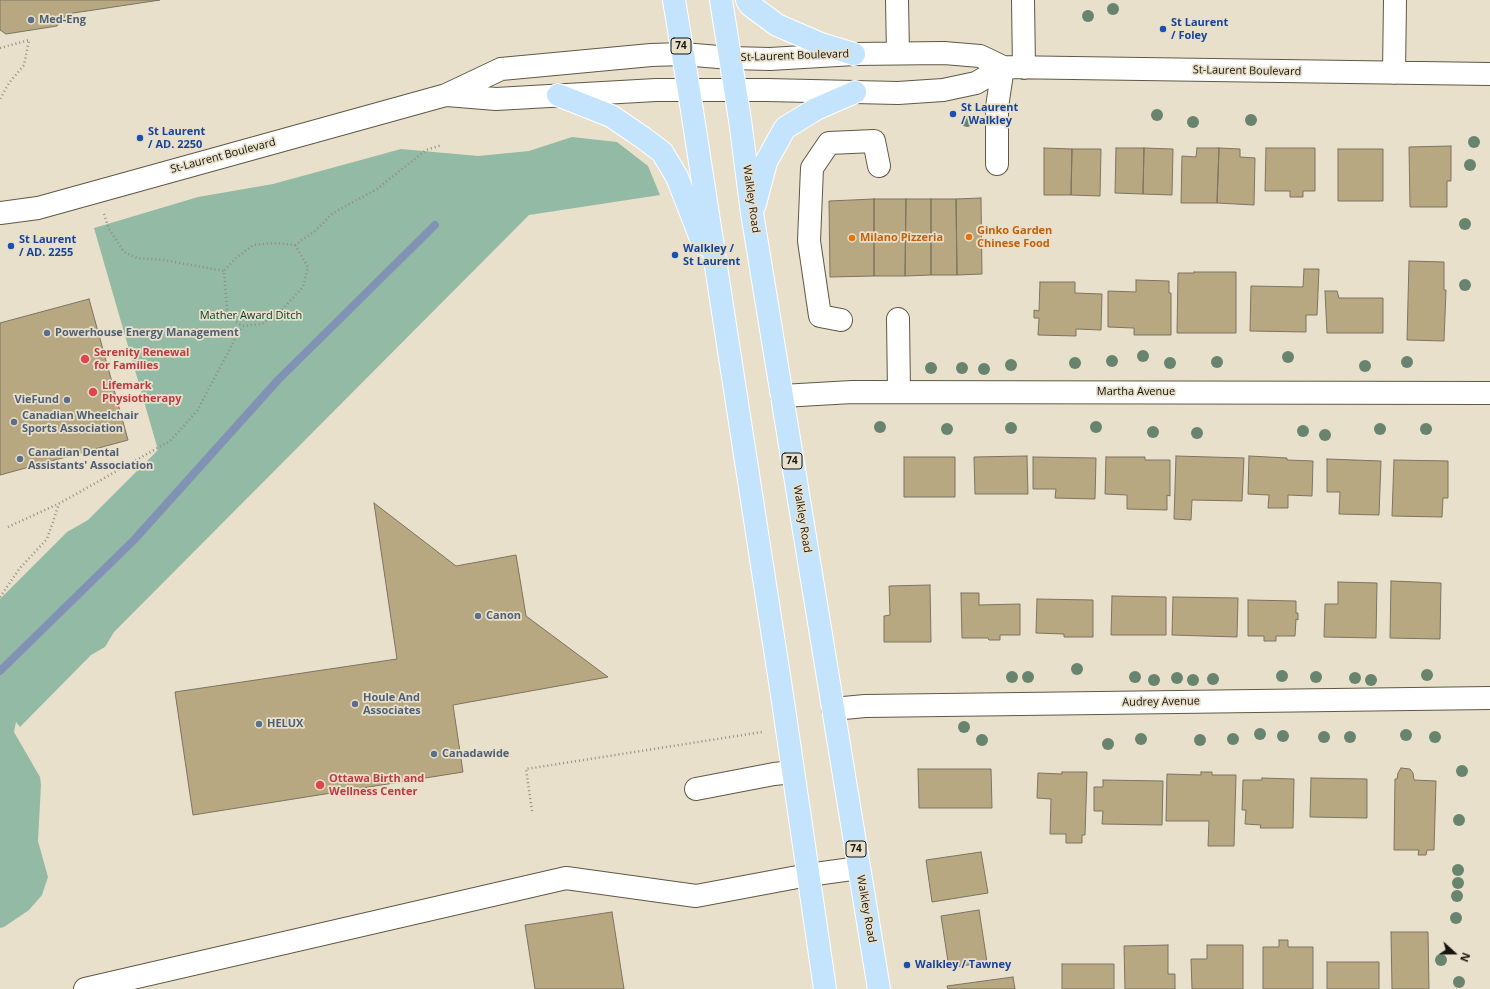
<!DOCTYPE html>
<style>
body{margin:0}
#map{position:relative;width:1490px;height:989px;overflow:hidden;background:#e8e0cb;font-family:"Open Sans",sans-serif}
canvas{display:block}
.north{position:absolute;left:1434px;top:933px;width:40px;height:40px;-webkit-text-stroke:3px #e8e0cb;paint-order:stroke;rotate:111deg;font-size:11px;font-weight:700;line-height:16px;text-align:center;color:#17140d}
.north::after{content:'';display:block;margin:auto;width:14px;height:18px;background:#17140d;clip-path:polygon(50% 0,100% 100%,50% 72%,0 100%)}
</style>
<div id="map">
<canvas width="1490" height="989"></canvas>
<div class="north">N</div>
</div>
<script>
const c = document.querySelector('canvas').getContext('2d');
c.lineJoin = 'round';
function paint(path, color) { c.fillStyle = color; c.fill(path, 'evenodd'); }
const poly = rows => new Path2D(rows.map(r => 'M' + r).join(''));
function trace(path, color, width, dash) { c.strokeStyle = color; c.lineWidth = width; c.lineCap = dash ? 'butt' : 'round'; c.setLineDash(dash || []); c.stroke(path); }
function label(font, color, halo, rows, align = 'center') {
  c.font = font + ' "Open Sans",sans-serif'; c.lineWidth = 3.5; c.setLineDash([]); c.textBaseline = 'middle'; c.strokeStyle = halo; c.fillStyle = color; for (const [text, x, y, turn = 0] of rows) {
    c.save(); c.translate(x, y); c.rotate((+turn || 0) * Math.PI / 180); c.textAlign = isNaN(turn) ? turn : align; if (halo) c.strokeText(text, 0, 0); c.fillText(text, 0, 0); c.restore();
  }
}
const green = poly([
 [572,137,617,142,648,166,660,195,529,215,114,632,105,647,91,655,20,727,16,722,14,732,40,777,41,785,38,841,48,877,42,895,29,910,4,927,0,928,0,599,67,532,88,520,158,450,94,228,198,197,273,184,401,149,478,156,529,151]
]);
const stream = poly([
 [0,671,134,540,278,380,435,225]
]);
const building = poly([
 [0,0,160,0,67,14,57,26,6,34,0,30,0,0],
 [1451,146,1451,181,1447,181,1447,207,1410,207,1409,147,1451,146],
 [1044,148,1072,149,1071,195,1044,195,1044,148],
 [1116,148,1144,148,1143,194,1115,193,1116,148],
 [1144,148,1173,149,1172,195,1143,194,1144,148],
 [1197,148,1219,148,1217,203,1181,203,1182,156,1196,157,1197,148],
 [1219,148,1240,149,1240,157,1255,158,1254,205,1217,203,1219,148],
 [1266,148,1315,148,1315,191,1303,191,1303,197,1290,197,1290,191,1265,191,1266,148],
 [1072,149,1101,149,1100,196,1071,195,1072,149],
 [1338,149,1383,149,1383,201,1338,201,1338,149],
 [981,198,982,274,957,275,956,199,981,198],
 [874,199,906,199,905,276,874,276,874,199],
 [874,199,874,276,830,277,829,201,874,199],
 [906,199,931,199,931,275,905,276,906,199],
 [931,199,956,199,957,275,931,275,931,199],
 [1409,261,1444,262,1444,290,1446,290,1444,341,1407,340,1409,261],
 [1304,269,1319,269,1317,315,1306,315,1306,332,1250,331,1251,286,1303,287,1304,269],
 [1194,272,1236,272,1236,333,1177,333,1178,273,1194,273,1194,272],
 [1136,280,1169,281,1169,293,1171,293,1171,335,1134,335,1134,328,1108,327,1108,291,1136,292,1136,280],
 [1040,282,1075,282,1075,293,1102,294,1101,330,1076,329,1076,336,1038,335,1039,318,1034,318,1034,310,1039,311,1040,282],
 [1325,291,1337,291,1339,298,1383,298,1383,333,1327,333,1325,291],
 [89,299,128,440,0,475,0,323,89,299],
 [1027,456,1028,494,975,494,974,457,1027,456],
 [1176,456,1244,458,1242,501,1192,500,1191,520,1174,519,1176,456],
 [1249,456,1287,458,1287,460,1313,461,1312,496,1288,495,1288,508,1268,508,1269,495,1248,494,1249,456],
 [904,457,955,457,955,497,904,497,904,457],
 [1033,457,1096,458,1095,499,1055,498,1056,489,1033,489,1033,457],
 [1106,457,1145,457,1145,460,1170,460,1170,496,1167,495,1167,510,1127,509,1127,495,1105,494,1106,457],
 [1327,459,1381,461,1379,515,1339,514,1340,492,1327,492,1327,459],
 [1394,460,1448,461,1448,498,1443,498,1442,517,1392,516,1394,460],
 [374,503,456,566,516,555,526,616,608,677,453,705,463,772,193,815,175,692,397,659,374,503],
 [1391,581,1441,583,1440,639,1390,638,1391,581],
 [1338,582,1377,583,1376,638,1324,637,1325,604,1338,604,1338,582],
 [930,585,931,642,884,642,884,616,890,615,889,586,930,585],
 [961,593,979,593,979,605,1020,604,1020,635,1000,635,1000,640,989,640,988,638,962,638,961,593],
 [1112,596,1166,597,1166,635,1111,635,1112,596],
 [1173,597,1238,598,1237,637,1172,635,1173,597],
 [1037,599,1093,600,1093,637,1064,637,1064,634,1036,633,1037,599],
 [1248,600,1296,601,1296,613,1298,613,1298,620,1296,619,1295,636,1276,636,1276,641,1264,641,1264,636,1248,636,1248,600],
 [1401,768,1410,769,1413,773,1414,780,1436,781,1434,850,1427,850,1426,855,1418,855,1419,850,1394,850,1395,779,1397,779,1398,773,1401,768],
 [918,769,991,769,992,808,919,808,918,769],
 [1062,772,1087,772,1085,835,1082,835,1082,843,1066,843,1066,834,1050,834,1051,799,1037,798,1038,773,1062,774,1062,772],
 [1201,772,1212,772,1212,775,1236,775,1234,846,1208,846,1209,821,1166,821,1167,774,1201,775,1201,772],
 [1262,778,1294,779,1293,828,1260,828,1261,825,1245,824,1246,810,1242,810,1243,780,1262,780,1262,778],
 [1311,778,1367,779,1367,818,1310,817,1311,778],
 [1103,780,1163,781,1162,825,1102,824,1103,811,1094,811,1094,787,1103,787,1103,780],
 [981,852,988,893,932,902,926,860,981,852],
 [979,910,987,962,949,968,941,916,979,910],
 [612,912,624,989,535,989,525,925,612,912],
 [1391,932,1428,932,1429,989,1392,989,1391,932],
 [1279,940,1288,940,1288,947,1313,947,1313,989,1263,989,1263,947,1279,947,1279,940],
 [1168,945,1168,974,1175,974,1175,989,1125,989,1124,946,1168,945],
 [1207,945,1243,945,1243,989,1192,989,1191,959,1207,959,1207,945],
 [1327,962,1379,962,1379,989,1327,989,1327,962],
 [1062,964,1114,964,1114,989,1062,989,1062,964],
 [1013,977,1015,989,948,989,947,986,1013,977]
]);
const path = poly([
 [0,48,29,40,24,65,9,83,0,99],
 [104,214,109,229,124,252,137,258,164,260,224,271],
 [295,245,308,267,303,287,280,312,262,324,242,326,236,322,227,309,224,271,235,259,253,245,274,243,295,245,315,231,333,213,377,189,426,150,442,145],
 [8,527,60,503,170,441,197,411,242,326],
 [0,597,20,568,47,539,59,504],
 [532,811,526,769,762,732]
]);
const minor = poly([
 [897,0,898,53],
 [1023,0,1024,68],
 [1394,73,1395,0],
 [447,95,496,99,656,90,767,90,898,93,943,90,976,83,1003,67],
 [997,164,997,107,1003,67],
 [0,213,38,208,446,95,501,69,651,55,683,54,730,58,770,59,854,54,944,53,980,56,1003,67,1490,74],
 [898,319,899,392],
 [841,320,820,316,809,241,812,168,829,143,874,141,879,166],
 [782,396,852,392,1490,393],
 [833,709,865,706,1490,698],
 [696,789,774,774,793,772],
 [85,989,566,878,696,896,808,875,859,868]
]);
const major = poly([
 [674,0,689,91,782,695,825,989],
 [721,0,740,120,752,213,879,989],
 [747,0,750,5,777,25,821,44,854,54],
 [558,95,611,116,642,137,662,152,677,177,703,244],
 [755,204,766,162,785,128,816,109,855,92]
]);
const trees = [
 [1113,9],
 [1088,16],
 [1157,115],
 [1251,120],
 [967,121],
 [1193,122],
 [1474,142],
 [1470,165],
 [1465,224],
 [1465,285],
 [1143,356],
 [1288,357],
 [1112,361],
 [1217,362],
 [1407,362],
 [1075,363],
 [1170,363],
 [1011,365],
 [1365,366],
 [931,368],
 [962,368],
 [984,369],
 [880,427],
 [1096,427],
 [1011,428],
 [947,429],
 [1380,429],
 [1426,429],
 [1303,431],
 [1153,432],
 [1197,433],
 [1325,435],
 [1077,669],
 [1427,675],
 [1282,676],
 [1012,677],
 [1028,677],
 [1135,677],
 [1316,677],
 [1177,678],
 [1355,678],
 [1213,679],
 [1154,680],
 [1193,680],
 [1371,680],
 [964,727],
 [1260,734],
 [1406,735],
 [1283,736],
 [1324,737],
 [1350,737],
 [1435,737],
 [1141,739],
 [1233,739],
 [982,740],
 [1200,740],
 [1108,744],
 [1462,771],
 [1459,820],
 [1458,870],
 [1458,883],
 [1457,896],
 [1456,918],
 [1441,960],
 [1459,982]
];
const markers = [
 [31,20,4,"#5c6f8a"],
 [1163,29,4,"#1a4fb4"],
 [953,114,4,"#1a4fb4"],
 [140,138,4,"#1a4fb4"],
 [969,237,4,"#e8710a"],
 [852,238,4,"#e8710a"],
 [11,246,4,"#1a4fb4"],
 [675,255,4,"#1a4fb4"],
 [47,333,4,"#5c6f8a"],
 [85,359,5,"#e0444e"],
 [93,392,5,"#e0444e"],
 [67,400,4,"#5c6f8a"],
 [14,422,4,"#5c6f8a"],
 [20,459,4,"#5c6f8a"],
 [478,616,4,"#5c6f8a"],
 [355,704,4,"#5c6f8a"],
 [259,724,4,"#5c6f8a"],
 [434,754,4,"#5c6f8a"],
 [320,785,5,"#e0444e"],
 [907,965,4,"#1a4fb4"]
];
const shields = [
 [681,46,20],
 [792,461,20],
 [856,849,20]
];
const shieldNames = [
 ["74",681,46],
 ["74",792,461],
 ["74",856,849]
];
const serviceNames = [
 ["Med-Eng",39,20],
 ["Powerhouse Energy Management",55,333],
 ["VieFund",59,400,"right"],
 ["Canadian Wheelchair",22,416],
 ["Sports Association",22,429],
 ["Canadian Dental",28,453],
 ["Assistants' Association",28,466],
 ["Canon",486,616],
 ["Houle And",363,698],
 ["Associates",363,711],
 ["HELUX",267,724],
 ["Canadawide",442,754]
];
const transitNames = [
 ["St Laurent",1171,23],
 ["/ Foley",1171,36],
 ["St Laurent",961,108],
 ["/ Walkley",961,121],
 ["St Laurent",148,132],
 ["/ AD. 2250",148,145],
 ["St Laurent",19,240],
 ["/ AD. 2255",19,253],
 ["Walkley /",683,249],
 ["St Laurent",683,262],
 ["Walkley / Tawney",915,965]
];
const streetNames = [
 ["St-Laurent Boulevard",795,56,-2],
 ["St-Laurent Boulevard",1247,71,1],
 ["St-Laurent Boulevard",223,156,-15],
 ["Walkley Road",751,199,82],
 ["Martha Avenue",1136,392],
 ["Walkley Road",802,519,81],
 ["Audrey Avenue",1161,702,-1],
 ["Walkley Road",866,909,80]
];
const foodNames = [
 ["Ginko Garden",977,231],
 ["Chinese Food",977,244],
 ["Milano Pizzeria",860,238]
];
const parkNames = [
 ["Mather Award Ditch",251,316]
];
const healthNames = [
 ["Serenity Renewal",94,353],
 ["for Families",94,366],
 ["Lifemark",102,386],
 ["Physiotherapy",102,399],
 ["Ottawa Birth and",329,779],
 ["Wellness Center",329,792]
];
paint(green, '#93baa4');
trace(stream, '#8193b5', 8);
paint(building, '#b8a882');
trace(building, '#7b7461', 1);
trace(minor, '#605846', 24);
trace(major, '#fff', 24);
trace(path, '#938d7e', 2.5, [1, 3]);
trace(minor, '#fff', 22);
trace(major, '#c4e3fc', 22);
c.fillStyle = '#68846e';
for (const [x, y] of trees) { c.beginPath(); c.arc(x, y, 6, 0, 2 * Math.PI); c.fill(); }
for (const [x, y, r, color] of markers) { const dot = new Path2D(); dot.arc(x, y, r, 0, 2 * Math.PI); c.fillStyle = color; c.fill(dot); trace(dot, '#e8e0cb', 1.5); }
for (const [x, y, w] of shields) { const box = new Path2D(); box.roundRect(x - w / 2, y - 8, w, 16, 3); c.fillStyle = '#e8e0cb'; c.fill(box); trace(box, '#17140d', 1); }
label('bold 10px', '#17140d', null, shieldNames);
label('bold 11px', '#4e5e75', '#e8e0cb', serviceNames, 'left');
label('bold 11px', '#164399', '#e8e0cb', transitNames, 'left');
label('11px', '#17140d', '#e8e0cb', streetNames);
label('bold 11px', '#c56008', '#e8e0cb', foodNames, 'left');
label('11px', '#003821', '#e8e0cb', parkNames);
label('bold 11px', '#be3a42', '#e8e0cb', healthNames, 'left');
</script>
